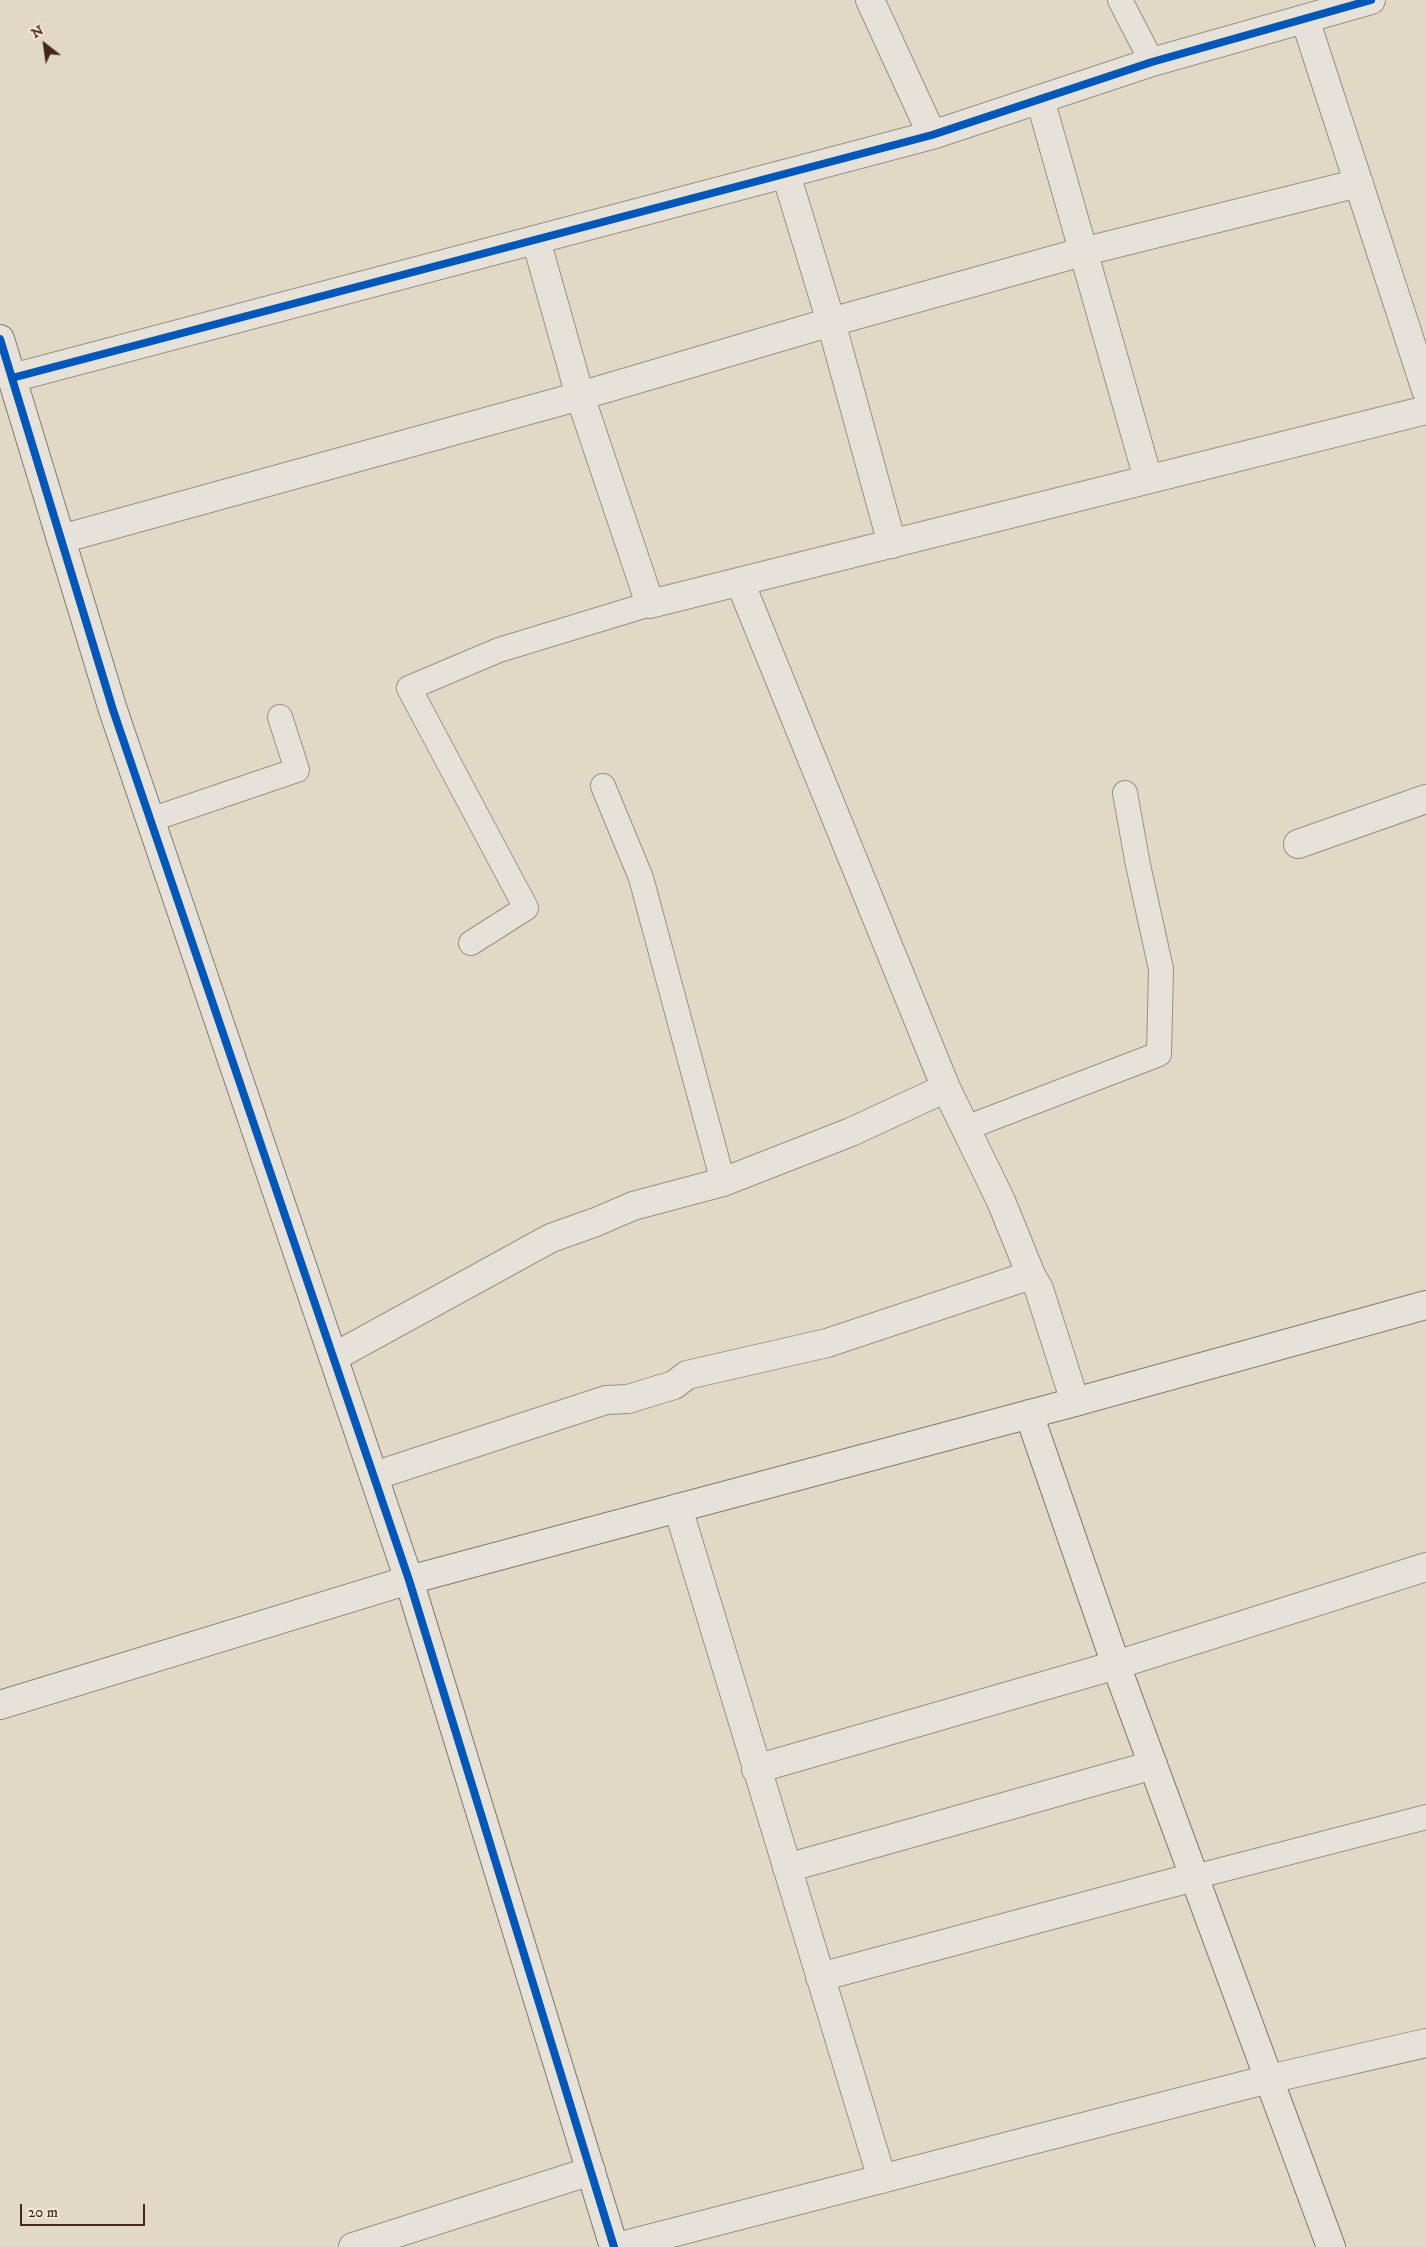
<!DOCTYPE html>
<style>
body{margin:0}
#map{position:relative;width:1426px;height:2247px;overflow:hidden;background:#e1d8c5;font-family:"IM FELL DW Pica",serif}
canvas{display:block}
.north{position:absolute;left:20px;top:20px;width:50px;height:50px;-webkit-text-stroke:4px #f3e8d2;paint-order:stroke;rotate:330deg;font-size:14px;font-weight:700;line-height:20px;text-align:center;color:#482614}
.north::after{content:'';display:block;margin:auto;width:18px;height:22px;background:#482614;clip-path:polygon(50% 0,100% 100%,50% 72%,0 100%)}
.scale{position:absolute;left:20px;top:2204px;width:125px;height:22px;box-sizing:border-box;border:2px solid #482614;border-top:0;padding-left:6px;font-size:15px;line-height:18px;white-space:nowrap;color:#482614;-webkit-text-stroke:4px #f3e8d2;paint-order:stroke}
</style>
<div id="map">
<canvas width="1426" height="2247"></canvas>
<div class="north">N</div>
<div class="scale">20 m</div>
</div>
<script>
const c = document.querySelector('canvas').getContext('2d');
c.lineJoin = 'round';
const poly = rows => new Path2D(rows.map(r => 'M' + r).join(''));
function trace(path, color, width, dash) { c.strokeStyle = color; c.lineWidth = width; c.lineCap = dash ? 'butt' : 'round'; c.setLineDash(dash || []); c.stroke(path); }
const lane = poly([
 [1120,0,1152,62],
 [603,786,641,878,723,1182],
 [150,820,297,770,280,717],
 [471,943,526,908,409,688,499,650,650,604],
 [966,1128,1159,1054,1161,969,1138,865,1125,793],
 [1194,1877,1426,1817]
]);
const street = poly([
 [870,0,932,135],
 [1305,19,1426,390],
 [1040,99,1148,479],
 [786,174,831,322,892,544],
 [536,240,580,396,650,604,1426,410],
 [12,378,932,135,1152,62,1371,0],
 [61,539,580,396,831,322,1082,252,1359,183],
 [740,582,946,1088,1001,1201,1031,1275,1039,1289,1075,1402],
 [1298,844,1426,799],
 [334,1357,551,1238,596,1222,633,1206,723,1182,851,1132,946,1088],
 [374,1476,606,1400,628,1399,674,1385,687,1375,827,1343,1031,1275],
 [678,1508,882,2179],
 [756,1769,1116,1665,1426,1567],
 [787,1868,1153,1765],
 [820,1977,1194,1877],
 [353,2247,591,2171],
 [617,2247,1269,2079,1426,2043]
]);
const secondary = poly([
 [0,339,113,710,409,1580,614,2247],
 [1029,1414,1116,1665,1331,2247],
 [0,1705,409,1580,1075,1402,1426,1305]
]);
const cycleway = poly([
 [0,339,113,710,409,1580,614,2247],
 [12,378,932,135,1152,62,1371,0]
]);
trace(lane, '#9a9084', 26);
trace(street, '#9a9084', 30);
trace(secondary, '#84796d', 30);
trace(lane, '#e7e2d9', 24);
trace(street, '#e7e2d9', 28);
trace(secondary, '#e7e2d9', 28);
trace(cycleway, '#0057b8', 8);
</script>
